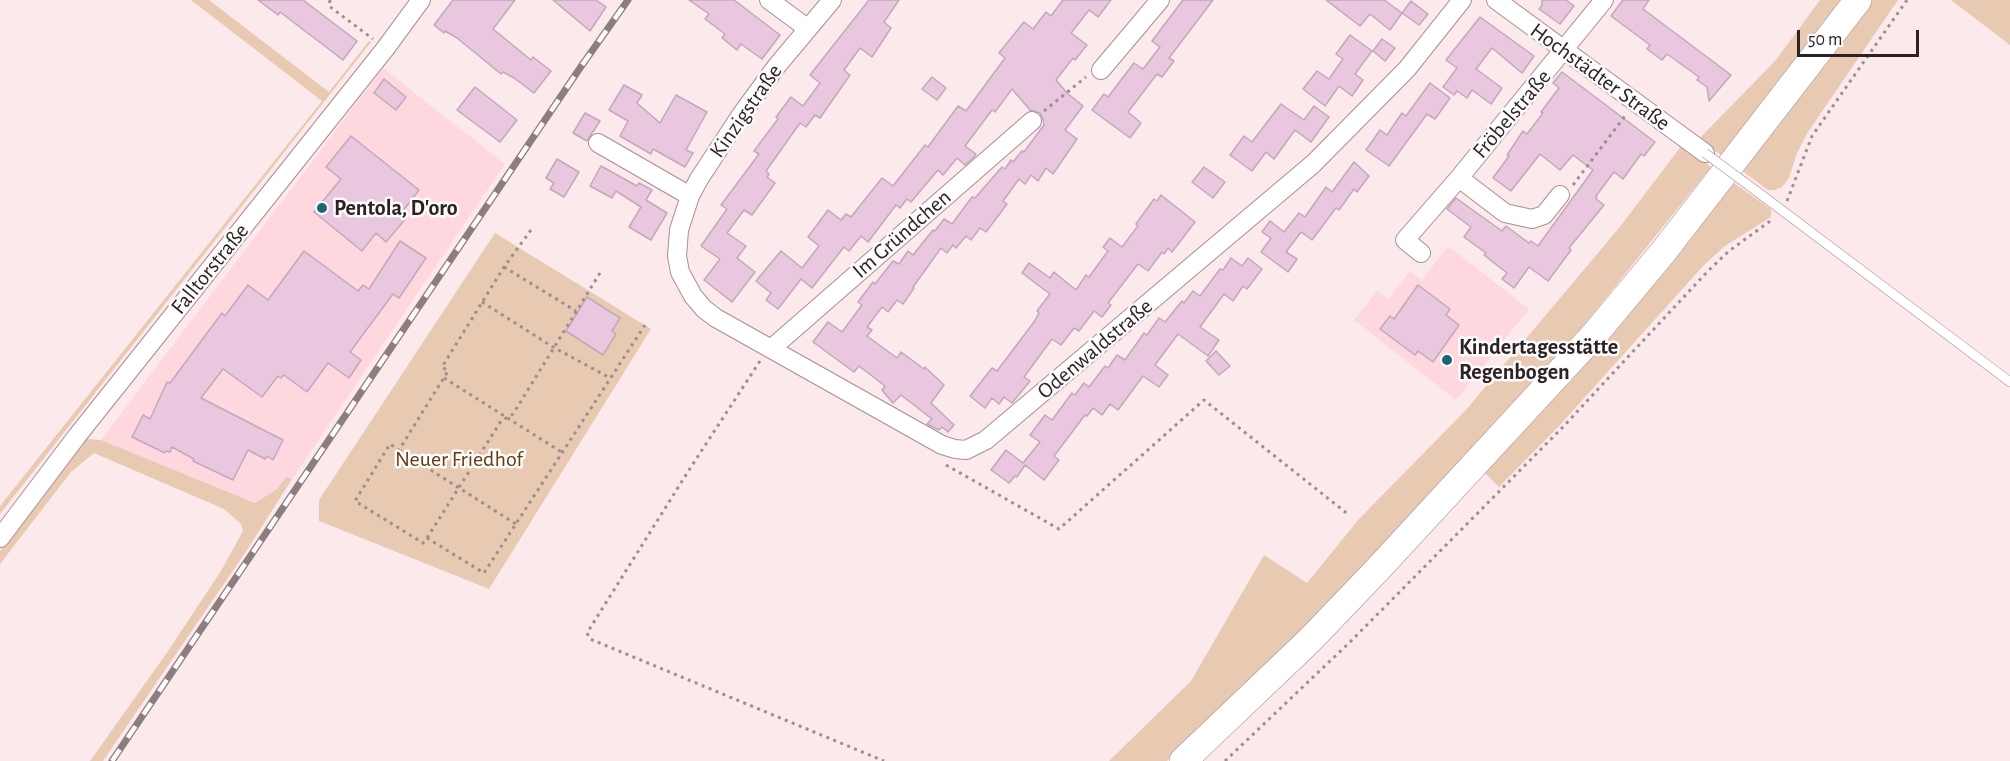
<!DOCTYPE html>
<meta charset="utf-8">
<style>
body{margin:0}
#map{position:relative;width:2010px;height:761px;overflow:hidden;background:#fce9ec;font-family:"Alegreya Sans",sans-serif}
canvas{display:block}
.scale{position:absolute;left:1797px;top:30px;width:122px;height:27px;box-sizing:border-box;border:3px solid #2c2123;border-top:0;padding-left:8px;font-size:18px;line-height:21px;white-space:nowrap;color:#2c2123;-webkit-text-stroke:4px #fbfbfb;paint-order:stroke}
</style>
<div id="map">
<canvas width="2010" height="761"></canvas>
<div class="scale">50 m</div>
</div>
<script>
const c = document.querySelector('canvas').getContext('2d');
c.lineJoin = 'round';
function paint(path, color) { c.fillStyle = color; c.fill(path, 'evenodd'); }
const poly = rows => new Path2D(rows.map(r => 'M' + r).join(''));
function trace(path, color, width, dash) { c.strokeStyle = color; c.lineWidth = width; c.lineCap = dash ? 'butt' : 'round'; c.setLineDash(dash || []); c.stroke(path); }
function label(font, color, halo, rows, align = 'center') {
  c.font = font + ' "Alegreya Sans",sans-serif'; c.lineWidth = 5; c.setLineDash([]); c.textBaseline = 'middle'; c.strokeStyle = halo; c.fillStyle = color; for (const [text, x, y, turn = 0] of rows) {
    c.save(); c.translate(x, y); c.rotate((+turn || 0) * Math.PI / 180); c.textAlign = isNaN(turn) ? turn : align; if (halo) c.strokeText(text, 0, 0); c.fillText(text, 0, 0); c.restore();
  }
}
const built = poly([
 [383,68,505,164,292,479,286,477,277,489,255,503,101,440],
 [1448,246,1529,309,1456,400,1354,320,1377,291,1388,299,1410,271,1422,280]
]);
const green = poly([
 [191,0,209,0,329,92,369,41,371,42,0,514,0,506,322,101],
 [1820,0,1845,0,1723,156,1698,140,1776,60],
 [1872,0,1898,0,1808,132,1797,153,1789,178,1782,187,1774,190,1768,190,1741,170],
 [1951,0,2010,0,2010,45],
 [1682,145,1711,167,1580,330,1489,437,1229,704,1167,761,1109,761,1191,681,1264,555,1307,583,1359,519,1465,411,1619,228],
 [1731,181,1771,209,1771,217,1725,246,1704,265,1559,426,1499,487,1485,473],
 [495,233,651,329,489,589,319,521,319,500],
 [86,439,101,440,255,503,277,489,286,477,292,479,247,550,103,761,90,761,166,654,221,571,243,531,241,524,224,509,94,453,71,472,0,564,0,551]
]);
const building = poly([
 [258,0,303,0,357,41,343,60,280,12,278,15,258,0],
 [453,0,515,0,493,29,531,60,533,57,551,71,534,93,514,78,503,72,501,74,457,38,445,31,444,33,434,25,453,0],
 [553,0,596,0,606,7,590,31,553,0],
 [689,0,734,0,780,35,762,59,741,44,737,50,722,38,725,34,705,19,709,14,689,0],
 [869,0,899,0,884,22,891,28,872,57,860,48,844,70,850,75,820,118,815,115,806,127,800,123,766,171,769,174,767,177,775,183,752,215,744,210,727,233,746,246,737,258,755,272,732,302,704,280,720,259,701,246,727,209,721,205,759,154,754,151,778,119,776,117,791,97,803,106,820,83,810,75,869,0],
 [1063,0,1111,0,1098,17,1089,10,1071,33,1087,45,1075,60,1073,58,1056,80,1067,93,1083,106,1065,130,1077,139,1053,174,1046,168,1038,181,1031,175,1025,184,1019,179,1003,201,1007,204,986,232,980,228,971,240,966,236,956,248,953,245,947,253,941,248,913,287,914,288,903,304,897,300,888,312,882,307,867,327,872,330,867,336,897,358,901,352,924,369,925,367,944,385,931,403,954,425,948,432,942,427,939,430,927,424,932,419,901,395,893,403,882,390,885,386,859,366,854,372,813,342,828,322,842,332,862,305,858,302,873,282,875,284,893,261,899,264,908,251,913,255,933,230,935,231,944,219,952,224,972,197,975,198,1002,167,1005,169,1011,160,1013,162,1022,151,1024,152,1044,125,1043,119,1040,113,1030,110,1012,89,995,112,992,110,965,146,976,154,975,156,965,165,957,158,943,175,938,170,911,202,907,199,900,208,896,205,868,242,861,236,849,251,844,247,812,288,801,279,778,309,766,300,771,293,756,281,781,251,802,268,819,246,808,237,828,210,841,220,846,214,851,217,882,178,893,186,925,145,928,147,958,106,966,111,1005,58,999,53,1024,22,1033,29,1046,12,1051,16,1063,0],
 [1183,0,1213,0,1169,58,1174,61,1162,77,1157,74,1128,112,1141,123,1130,138,1092,110,1104,94,1108,97,1134,63,1143,69,1160,47,1152,41,1183,0],
 [1326,0,1384,0,1402,13,1390,30,1370,14,1360,26,1326,0],
 [1542,0,1566,0,1574,6,1560,24,1539,9,1542,5,1542,0],
 [1623,0,1649,0,1643,9,1731,75,1709,101,1707,87,1697,80,1699,77,1667,54,1662,60,1647,49,1650,45,1611,16,1623,0],
 [1411,1,1428,14,1419,25,1402,13,1411,1],
 [1480,17,1534,56,1522,73,1492,48,1476,69,1502,88,1491,104,1472,90,1467,98,1457,91,1454,95,1443,87,1457,68,1446,60,1480,17],
 [1350,35,1372,51,1355,74,1363,80,1352,96,1339,86,1325,106,1303,89,1317,71,1329,79,1343,59,1336,54,1350,35],
 [1382,39,1395,48,1385,61,1373,51,1382,39],
 [1562,72,1655,142,1644,156,1641,154,1623,179,1614,172,1596,196,1597,197,1596,199,1604,205,1569,248,1571,250,1548,281,1529,267,1514,288,1502,279,1507,273,1484,255,1486,253,1464,237,1471,227,1447,209,1456,198,1502,231,1506,226,1529,243,1531,241,1538,246,1593,170,1573,155,1560,170,1540,154,1511,191,1493,178,1509,156,1507,155,1523,131,1527,134,1543,113,1541,112,1559,88,1553,83,1562,72],
 [932,77,946,88,937,100,922,89,932,77],
 [384,79,406,97,396,110,374,93,384,79],
 [1430,83,1450,98,1435,119,1427,114,1389,166,1366,150,1380,130,1387,135,1402,113,1406,116,1430,83],
 [624,85,642,95,637,103,660,123,676,95,707,112,686,150,693,153,685,167,653,149,651,154,620,136,628,121,609,110,624,85],
 [475,87,517,120,500,142,457,110,475,87],
 [1281,104,1304,120,1314,106,1329,117,1311,142,1295,130,1274,159,1266,152,1252,171,1230,155,1244,136,1252,142,1281,104],
 [585,113,600,121,587,141,573,133,585,113],
 [351,136,419,190,402,212,407,217,386,242,376,233,362,251,314,212,341,179,326,167,351,136],
 [557,159,579,172,564,197,550,189,554,183,546,178,557,159],
 [1354,162,1369,176,1357,192,1354,189,1339,210,1336,208,1312,240,1301,232,1286,252,1297,259,1288,272,1261,252,1271,238,1262,232,1270,221,1284,232,1299,213,1305,217,1326,187,1332,192,1354,162],
 [601,166,637,186,639,183,652,190,646,200,667,213,651,240,629,227,641,207,616,191,612,198,590,186,601,166],
 [1204,167,1225,182,1213,198,1192,182,1204,167],
 [1161,195,1195,222,1172,252,1168,248,1164,254,1162,252,1148,271,1138,264,1108,303,1111,305,1102,317,1094,311,1079,331,1074,328,1061,345,1052,339,1024,377,1030,381,1012,403,1004,397,999,404,992,398,985,408,970,396,992,368,997,371,1034,322,1039,313,1037,311,1050,294,1022,273,1029,263,1050,278,1054,272,1076,290,1086,275,1089,277,1108,251,1103,247,1110,238,1122,247,1138,226,1136,224,1154,199,1157,201,1161,195],
 [400,241,426,258,399,298,393,294,350,352,361,360,349,378,328,363,307,392,284,375,281,378,278,376,262,397,223,369,201,398,283,440,273,460,267,456,265,459,248,450,233,480,193,461,194,459,172,447,170,452,166,451,165,453,132,437,143,415,150,419,167,382,170,383,222,313,225,316,248,285,268,300,304,251,358,291,363,285,369,289,400,241],
 [1231,258,1242,266,1248,258,1262,269,1247,289,1243,286,1233,301,1224,294,1200,327,1219,340,1208,356,1178,334,1155,365,1168,375,1159,387,1143,376,1118,410,1110,404,1102,415,1093,408,1087,416,1085,415,1054,456,1059,460,1044,480,1025,465,1017,477,1015,476,1009,483,991,470,1006,450,1023,463,1040,442,1030,435,1045,415,1052,420,1072,393,1075,395,1084,383,1089,387,1105,366,1108,368,1117,355,1125,360,1144,333,1147,335,1159,318,1165,322,1182,301,1184,303,1193,291,1200,296,1220,269,1223,270,1231,258],
 [1418,285,1450,309,1446,315,1459,325,1433,362,1418,351,1415,355,1380,329,1390,316,1394,319,1418,285],
 [587,297,620,318,612,331,616,334,603,355,566,331,587,297],
 [1216,351,1230,366,1219,375,1206,361,1216,351]
]);
const path = poly([
 [330,0,329,6,373,39],
 [1044,111,1086,77],
 [1573,185,1625,116],
 [1787,201,1812,136,1907,0],
 [531,230,504,267,442,367,448,371,399,450,390,444,355,501,423,543,427,538,484,573,645,325],
 [504,267,576,311],
 [482,302,553,347,610,378],
 [760,361,689,470,587,633,590,639,884,761],
 [444,378,563,453],
 [399,450,516,524],
 [946,465,1059,529,1204,400,1349,515],
 [427,538,501,421,513,414,600,273],
 [1225,761,1350,642,1561,429,1707,272,1729,251,1773,219]
]);
const service = poly([
 [1755,190,2010,382]
]);
const minor = poly([
 [769,0,807,28],
 [832,0,776,67,741,115,699,179,690,196,679,230,677,256,680,272,693,296,704,309,716,318,942,445,955,449,966,450,986,440,1313,164,1407,69,1462,0],
 [1496,0,1705,153],
 [1101,70,1160,0],
 [598,143,690,196],
 [1459,178,1505,213,1532,219,1544,215,1560,195],
 [1421,253,1405,240,1459,178,1604,0],
 [772,348,1032,121],
 [0,538,77,436,385,49,421,0]
]);
const secondary = poly([
 [1183,761,1310,640,1378,569,1594,335,1664,251,1858,0]
]);
const rail = poly([
 [112,761,580,68,628,0]
]);
const serviceBridge = poly([
 [1705,153,1755,190]
]);
const markers = [
 [322,208,6,"#216276"],
 [1447,360,6,"#216276"]
];
const streetNames = [
 ["Hochstädter Straße",1600,77,36],
 ["Kinzigstraße",746,111,-55],
 ["Fröbelstraße",1512,114,-50],
 ["Im Gründchen",902,234,-41],
 ["Falltorstraße",210,269,-51],
 ["Odenwaldstraße",1095,349,-40]
];
const poiNames = [
 ["Pentola, D'oro",334,208],
 ["Kindertagesstätte",1459,347],
 ["Regenbogen",1459,372]
];
const parkNames = [
 ["Neuer Friedhof",459,459]
];
paint(built, '#ffd7df');
paint(green, '#e7cab1');
paint(building, '#e8c7df');
trace(building, '#c1a9ba', 1.5);
trace(service, '#aa8d93', 10);
trace(minor, '#aa8d93', 20);
trace(secondary, '#aa8d93', 28);
trace(path, '#9d8e90', 3, [3, 4.5]);
trace(service, '#fff', 9);
trace(minor, '#fff', 18);
trace(secondary, '#fff', 27);
trace(rail, '#8c7d80', 7);
trace(rail, '#fbfbfb', 4.5, [14]);
trace(serviceBridge, '#aa8d93', 10, []);
trace(serviceBridge, '#fff', 9);
for (const [x, y, r, color] of markers) { const dot = new Path2D(); dot.arc(x, y, r, 0, 2 * Math.PI); c.fillStyle = color; c.fill(dot); trace(dot, '#fbfbfb', 2); }
label('22px', '#2c2123', '#fbfbfb', streetNames);
label('bold 22px', '#2c2123', '#fbfbfb', poiNames, 'left');
label('22px', '#643b12', '#fbfbfb', parkNames);
</script>
